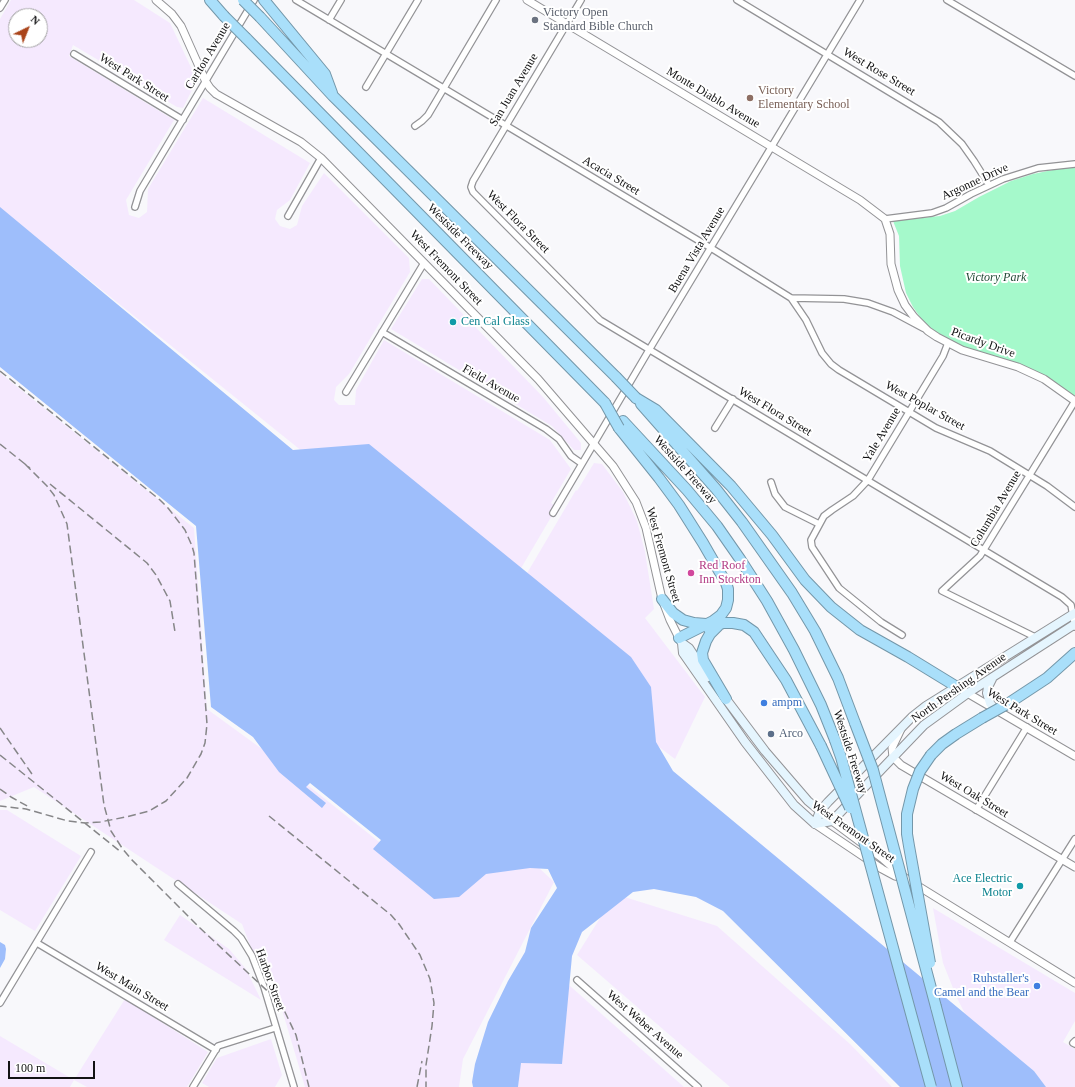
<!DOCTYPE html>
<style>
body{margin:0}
#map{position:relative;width:1075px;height:1087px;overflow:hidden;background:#f8f8fb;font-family:"Times New Roman",serif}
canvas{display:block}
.north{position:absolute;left:8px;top:8px;width:40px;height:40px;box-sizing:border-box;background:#fff;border:1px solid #a0a0a1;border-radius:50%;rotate:43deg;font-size:11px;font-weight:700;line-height:16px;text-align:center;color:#121213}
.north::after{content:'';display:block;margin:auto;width:14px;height:18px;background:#aa441a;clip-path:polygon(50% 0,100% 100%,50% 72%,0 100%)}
.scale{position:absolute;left:8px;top:1061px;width:87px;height:18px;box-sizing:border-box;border:2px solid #121213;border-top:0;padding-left:5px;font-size:12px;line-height:14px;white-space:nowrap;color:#121213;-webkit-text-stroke:3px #fff;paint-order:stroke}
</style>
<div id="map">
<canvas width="1075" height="1087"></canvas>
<div class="north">N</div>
<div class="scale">100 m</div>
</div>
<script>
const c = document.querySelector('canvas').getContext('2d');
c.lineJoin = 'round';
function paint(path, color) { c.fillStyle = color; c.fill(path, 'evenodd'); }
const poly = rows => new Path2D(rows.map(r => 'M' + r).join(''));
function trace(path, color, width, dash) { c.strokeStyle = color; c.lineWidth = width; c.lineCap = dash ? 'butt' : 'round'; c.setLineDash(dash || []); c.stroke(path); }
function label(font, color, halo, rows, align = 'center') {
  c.font = font + ' "Times New Roman",serif'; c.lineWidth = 4; c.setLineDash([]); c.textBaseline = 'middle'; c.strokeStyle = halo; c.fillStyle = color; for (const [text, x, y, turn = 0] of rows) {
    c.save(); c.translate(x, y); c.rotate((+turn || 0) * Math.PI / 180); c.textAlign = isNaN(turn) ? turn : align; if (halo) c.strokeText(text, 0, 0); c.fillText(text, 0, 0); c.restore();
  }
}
const industrial = poly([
 [11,0,134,0,170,23,197,80,183,108,177,107,73,45,69,56,174,120,126,200,129,215,139,218,147,212,148,189,203,98,310,163,290,200,277,210,275,219,280,226,290,229,297,225,302,206,324,173,409,258,410,272,349,374,336,387,334,400,339,405,355,405,356,390,384,340,550,440,571,469,551,503,557,507,517,575,523,580,576,490,577,491,594,463,602,464,623,492,637,521,645,552,654,609,645,618,705,697,675,759,585,691,308,456,0,208,0,19],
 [16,16,40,16,40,40,16,40],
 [422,279,429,279,543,397,581,443,581,450,574,450,552,426,391,329],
 [0,373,194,528,207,709,266,752,422,876,537,866,554,882,463,1059,459,1087,305,1087,269,966,259,969,242,924,34,787,0,801],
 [0,810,7,810,81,856,35,931,0,910],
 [615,894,717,926,850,1044,892,1087,730,1087,577,955],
 [933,908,1075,993,1075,1021,1063,1042,1075,1049,1075,1087,1046,1087,1034,1071,965,1014,957,998,943,963],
 [180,915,229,949,246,969,261,1000,164,940],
 [561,978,684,1087,518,1087,522,1049],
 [125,999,208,1052,187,1087,87,1087,74,1080,70,1087,0,1087,0,1036,74,1080],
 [271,1039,282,1075,275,1087,209,1087,202,1083,217,1058]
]);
const green = poly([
 [1067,167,1075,167,1075,397,1052,382,970,352,936,333,922,320,913,307,906,293,900,266,899,236,893,221,940,216,955,211,979,197,1011,181,1033,174]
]);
const water = poly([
 [0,207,293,450,369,444,631,657,651,687,656,742,673,771,1034,1071,1046,1087,900,1087,723,911,696,897,654,889,633,892,582,932,572,956,562,1064,521,1063,518,1087,473,1087,472,1082,475,1064,488,1022,508,981,525,952,531,928,557,888,548,869,530,868,486,874,459,897,434,899,373,849,381,840,310,783,306,787,326,803,322,808,279,772,253,737,211,707,196,526,0,367],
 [0,942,5,945,6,949,5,959,0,968]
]);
const minor = poly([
 [296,0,711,248,791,298,844,299,868,303,893,312,923,328],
 [581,0,473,181,471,187,473,192,600,320,1062,597,1071,605,1075,627],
 [737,0,939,122,962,144,974,161,989,185],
 [947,0,1075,76],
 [0,8,5,0],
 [329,20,341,0],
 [74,54,183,120],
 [366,87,418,0],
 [415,126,422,121,428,115,496,0],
 [135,207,140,191,254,0],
 [288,216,321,158],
 [885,219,932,213,946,208,971,194,1003,179,1038,168,1075,164],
 [791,298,806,320,822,353,831,364,839,370,936,428,990,451,1047,486,1075,507],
 [382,332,546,429,559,439,571,456,581,463],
 [346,392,424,263],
 [715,428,733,399],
 [771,482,775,494,785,507,819,524],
 [553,513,649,350,860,0],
 [902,635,881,622,839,588,812,547,811,540,824,516,832,510,853,496,868,480,943,356,948,343],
 [1035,637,942,591,980,556,1075,401],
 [976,810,1027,727],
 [178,884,234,931,241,938,252,956,264,987,294,1087],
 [1010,942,1075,839],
 [37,943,216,1050],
 [577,980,698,1087],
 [0,1003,91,852],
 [1075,1041,1073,1043,1075,1044],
 [193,1087,218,1046,275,1028]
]);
const tertiary = poly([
 [156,0,172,14,181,26,206,82,210,88,216,94,301,142,321,158,538,379,613,466,636,502,646,528,662,599,670,620,679,638],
 [527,0,860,200,885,219,890,234,891,264,898,290,905,305,914,317,928,331,937,337,962,350,1018,367,1044,379,1075,401],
 [957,687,1075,756],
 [901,729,892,748,893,757,901,765,1075,867],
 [832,821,883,859,905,878,1075,983],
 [815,824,882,869,895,876,905,878]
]);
const secondary = poly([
 [679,638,682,643,689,648,708,677],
 [682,643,683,653,745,742,794,805,815,824],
 [992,679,988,687,987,693,990,703,993,707],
 [723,695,765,751,808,801,832,821],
 [815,824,820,811,828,802,912,717,926,706,1075,613],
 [815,824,832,821,924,725,968,693,1075,624]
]);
const motorway = poly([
 [210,0,224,16],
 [264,0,325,74,332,93],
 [260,17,333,96,616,377],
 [246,38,605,403],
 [636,398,656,410,731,486,772,535,805,580,831,607,860,630,908,657,957,687],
 [641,404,716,489,742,522,792,593,815,631,838,678,855,723],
 [623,421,687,490,717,526,740,559,767,601,794,650,821,705,835,740],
 [619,428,659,478,679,505,703,543,726,583,728,589,728,600,726,608,721,615,713,621,679,638],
 [662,599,673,613,683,620,694,623,706,624],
 [718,626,710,634,706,641,702,653,703,660,726,699],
 [709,629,723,623,733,623,744,625,754,632,786,680,821,746],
 [1009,703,1047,678,1075,653],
 [931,755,942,744,956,734,982,718],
 [936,1007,957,1087]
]);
const rail = poly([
 [0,371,160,500,168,508,185,530,192,546,194,553,207,724,205,743,201,754,187,778,166,801,149,811,126,817,100,822,85,823,68,821,26,809,0,806],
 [0,444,30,468],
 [25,464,47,486,54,495,67,524,104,805,111,831,122,848,131,859,200,928,277,1000,284,1010,296,1035,309,1087],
 [50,484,147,563,156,575,170,601,175,632],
 [0,728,34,777],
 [0,755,121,852],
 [0,789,11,797,29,807],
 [269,816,391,915,399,924,420,955,430,979,434,1003,432,1026,426,1065,426,1087],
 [417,1087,422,1061]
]);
const motorwayBridge = poly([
 [243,0,260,17],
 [224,16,246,38],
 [616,377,636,398],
 [605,403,619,428],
 [982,718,1009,703],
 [855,723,873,770,936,1007],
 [835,740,841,757,931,1087],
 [821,746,850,808],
 [930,963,909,846,907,834,907,814,913,789,920,771,931,755]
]);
const markers = [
 [535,20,4,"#6b7280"],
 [750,98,4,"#8d6e63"],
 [453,322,4,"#0f9aa8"],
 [691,573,4,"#d1479c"],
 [764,703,4,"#3f7fe0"],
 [771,734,4,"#5c6f8a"],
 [1020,886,4,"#0f9aa8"],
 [1037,986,4,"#3f7fe0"]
];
const worshipNames = [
 ["Victory Open",543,13],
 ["Standard Bible Church",543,27]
];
const streetNames = [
 ["Carlton Avenue",208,56,-59],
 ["West Rose Street",879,72,31],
 ["West Park Street",134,78,32],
 ["San Juan Avenue",514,90,-59],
 ["Monte Diablo Avenue",713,98,31],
 ["Acacia Street",611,176,31],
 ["Argonne Drive",975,182,-25],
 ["West Flora Street",518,222,45],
 ["Westside Freeway",460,237,45],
 ["Buena Vista Avenue",697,250,-59],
 ["West Fremont Street",446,268,46],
 ["Picardy Drive",983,343,20],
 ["Field Avenue",491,384,30],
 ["West Poplar Street",925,406,29],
 ["West Flora Street",775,412,31],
 ["Yale Avenue",882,435,-59],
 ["Westside Freeway",685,470,48],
 ["Columbia Avenue",996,509,-59],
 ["West Fremont Street",663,555,74],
 ["North Pershing Avenue",959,688,-35],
 ["West Park Street",1022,712,31],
 ["Westside Freeway",850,752,72],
 ["West Oak Street",974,795,31],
 ["West Fremont Street",853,832,35],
 ["Harbor Street",270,980,70],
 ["West Main Street",132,987,31],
 ["West Weber Avenue",645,1025,41]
];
const educationNames = [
 ["Victory",758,91],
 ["Elementary School",758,105]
];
const parkNames = [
 ["Victory Park",996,278]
];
const cultureNames = [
 ["Cen Cal Glass",461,322],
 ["Ace Electric",1012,879,"right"],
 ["Motor",1012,893,"right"]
];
const hotelNames = [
 ["Red Roof",699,566],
 ["Inn Stockton",699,580]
];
const shopNames = [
 ["ampm",772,703],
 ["Ruhstaller's",1029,979,"right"],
 ["Camel and the Bear",1029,993,"right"]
];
const serviceNames = [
 ["Arco",779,734]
];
paint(industrial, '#f5e9fe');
paint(green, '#a5f9cb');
paint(water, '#9ebefb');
trace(minor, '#939396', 8);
trace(tertiary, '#939396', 9);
trace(secondary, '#939396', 10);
trace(motorway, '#7497a9', 12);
trace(minor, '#fff', 5.5);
trace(tertiary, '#fff', 7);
trace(secondary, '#e5f5fe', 8);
trace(motorway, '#a9dffa', 10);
trace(rail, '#868688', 1.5, [8, 4]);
trace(motorwayBridge, '#7497a9', 12, []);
trace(motorwayBridge, '#a9dffa', 10);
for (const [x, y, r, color] of markers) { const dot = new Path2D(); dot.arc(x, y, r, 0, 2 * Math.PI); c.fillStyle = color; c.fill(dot); trace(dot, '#fff', 1.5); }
label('12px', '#5b616d', '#fff', worshipNames, 'left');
label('12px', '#121213', '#fff', streetNames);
label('12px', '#785e54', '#fff', educationNames, 'left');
label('italic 12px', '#224a36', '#fff', parkNames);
label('12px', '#0d838f', '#fff', cultureNames, 'left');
label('12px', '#b23c85', '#fff', hotelNames, 'left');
label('12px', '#366cbe', '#fff', shopNames, 'left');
label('12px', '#4e5e75', '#fff', serviceNames, 'left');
</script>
